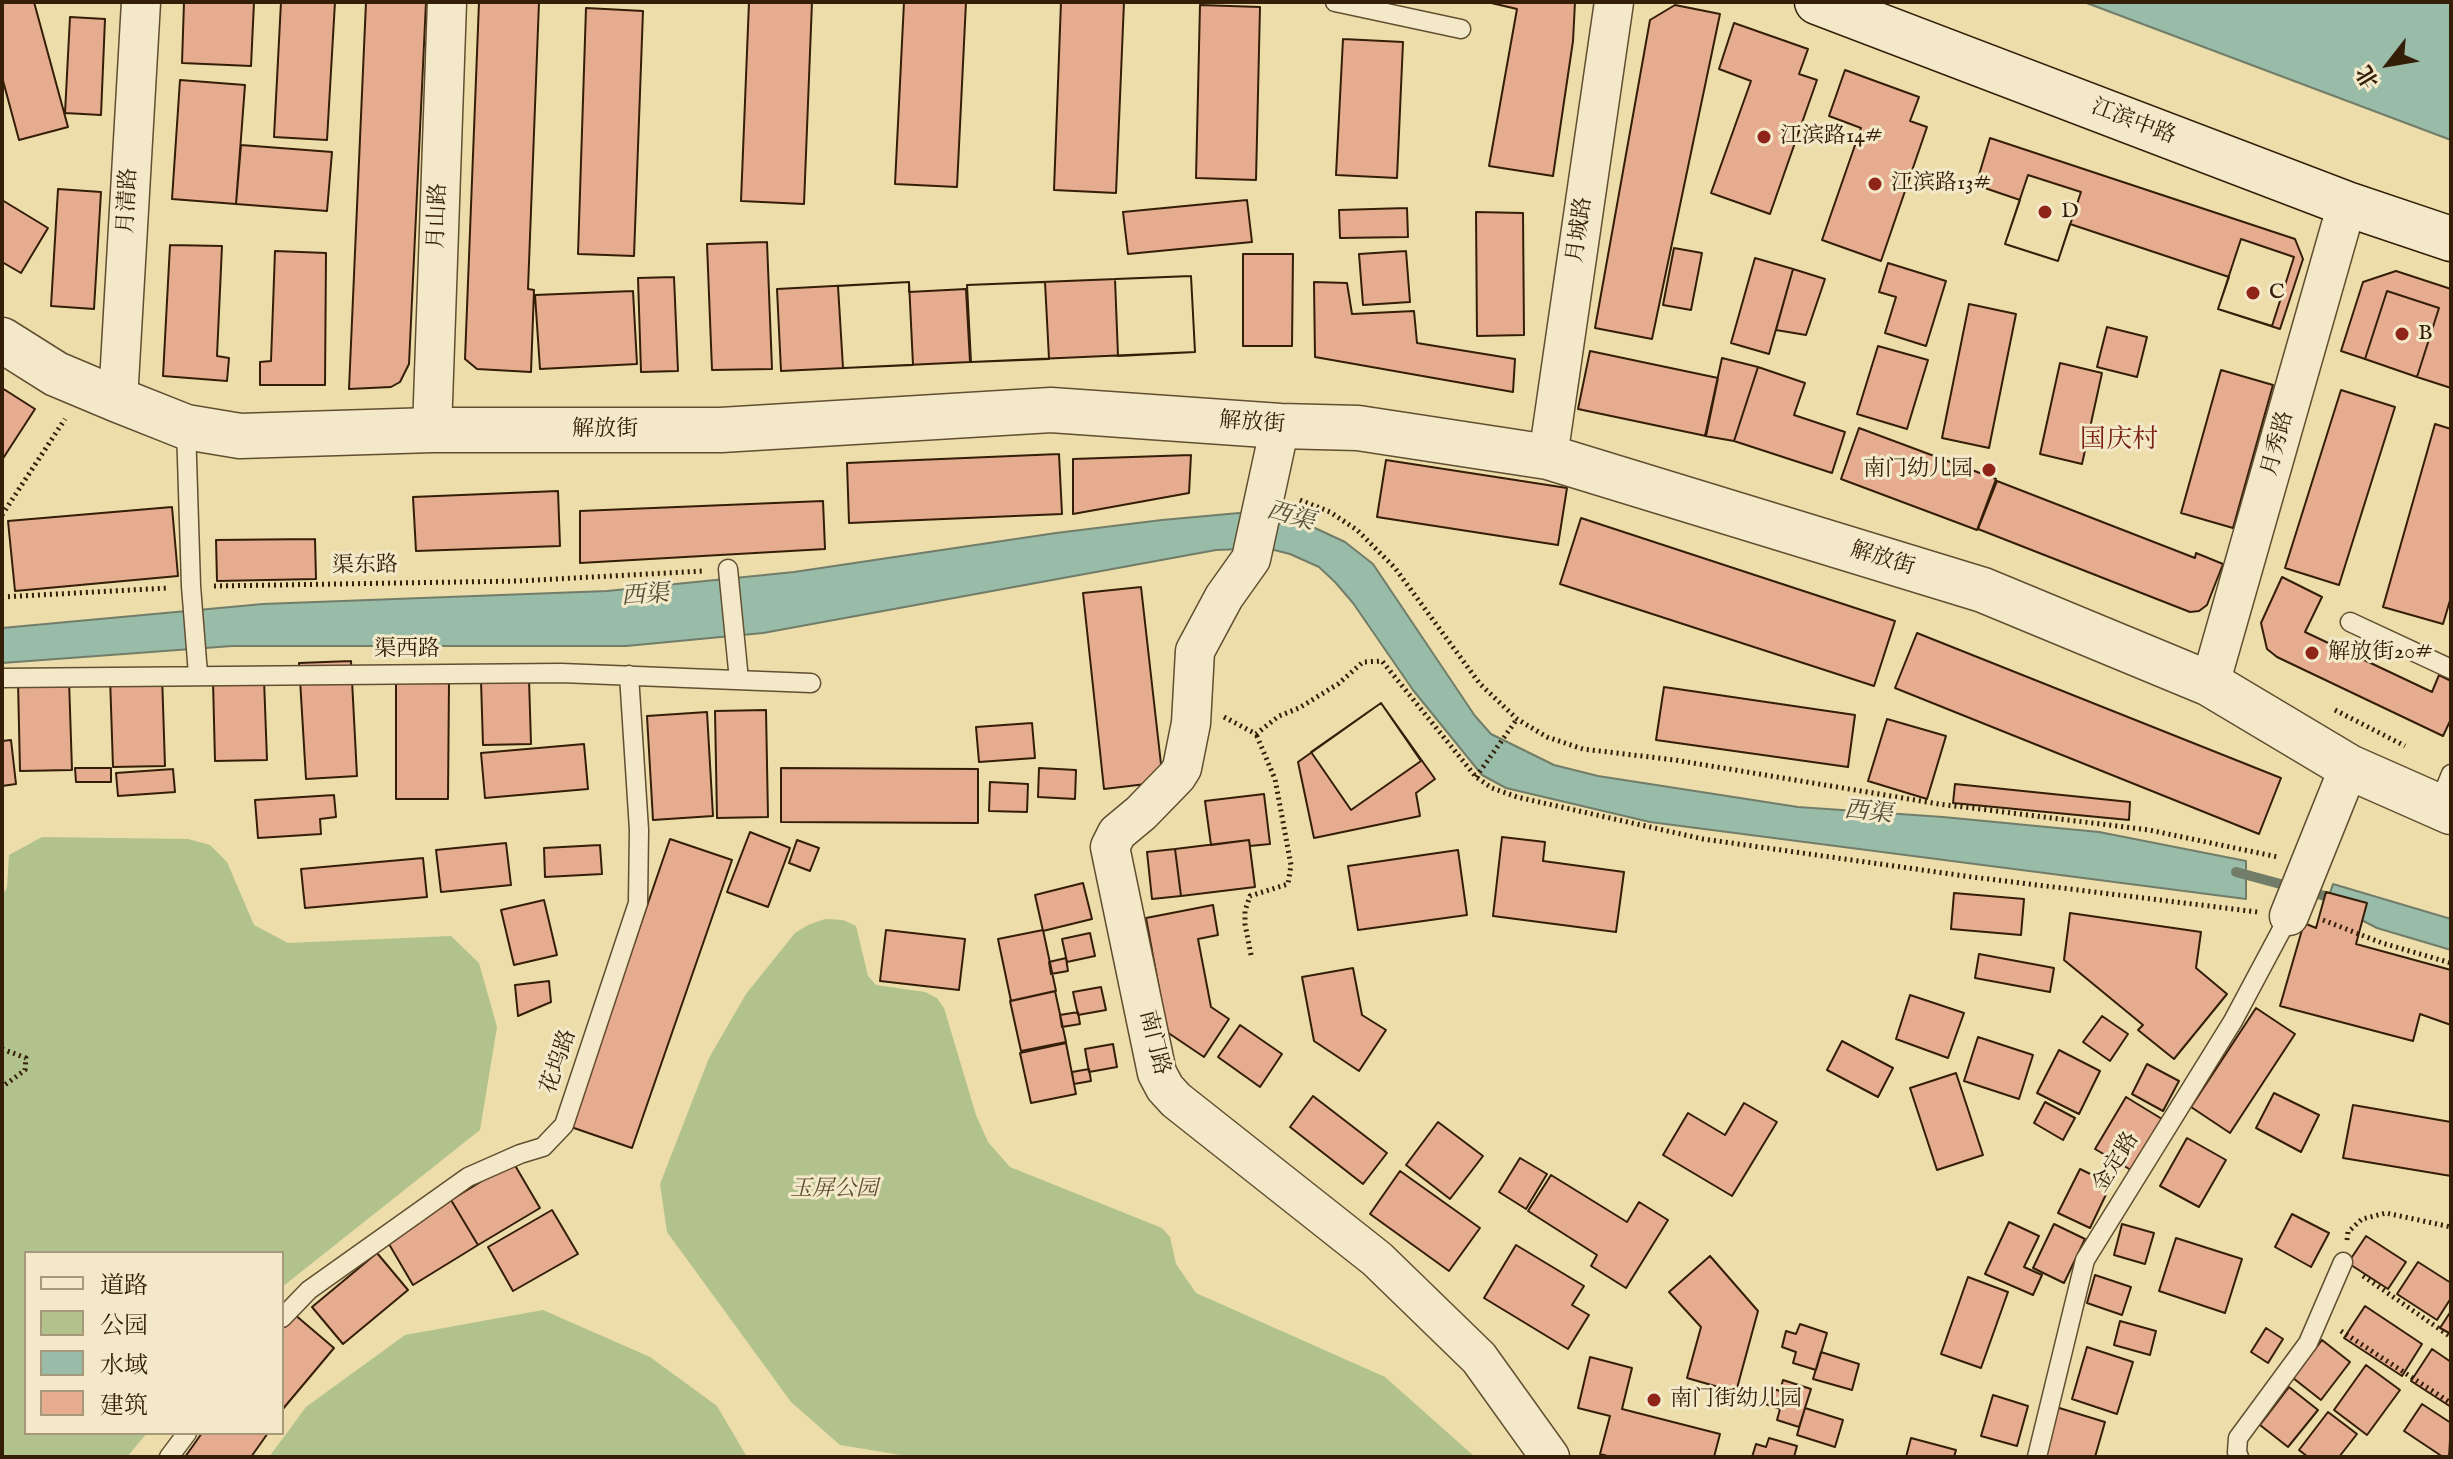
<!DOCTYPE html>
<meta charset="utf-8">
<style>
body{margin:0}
#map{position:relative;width:2453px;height:1459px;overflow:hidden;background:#ecddaa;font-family:"IM FELL English","Noto Serif SC",serif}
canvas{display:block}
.frame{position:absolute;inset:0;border:4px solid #341e08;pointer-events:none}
.legend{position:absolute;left:24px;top:1251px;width:260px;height:184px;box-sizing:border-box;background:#f3e9c8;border:2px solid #a7987b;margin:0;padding:10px 14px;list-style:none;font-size:24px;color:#341e08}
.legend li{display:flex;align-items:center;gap:16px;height:40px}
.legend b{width:40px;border:2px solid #a7987b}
.north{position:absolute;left:2349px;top:24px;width:80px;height:80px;-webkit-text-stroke:6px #f3e9c8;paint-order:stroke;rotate:239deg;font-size:22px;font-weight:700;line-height:32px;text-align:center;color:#341e08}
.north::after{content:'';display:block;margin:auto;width:28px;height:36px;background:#341e08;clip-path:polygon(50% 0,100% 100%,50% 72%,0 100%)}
</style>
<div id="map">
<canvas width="2453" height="1459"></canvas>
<div class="frame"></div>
<ul class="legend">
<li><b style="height:10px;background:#f3e9c8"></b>道路</li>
<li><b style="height:22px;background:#b2c28c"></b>公园</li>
<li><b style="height:22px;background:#99bca9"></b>水域</li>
<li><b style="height:22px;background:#e6ac8f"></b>建筑</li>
</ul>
<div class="north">北</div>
</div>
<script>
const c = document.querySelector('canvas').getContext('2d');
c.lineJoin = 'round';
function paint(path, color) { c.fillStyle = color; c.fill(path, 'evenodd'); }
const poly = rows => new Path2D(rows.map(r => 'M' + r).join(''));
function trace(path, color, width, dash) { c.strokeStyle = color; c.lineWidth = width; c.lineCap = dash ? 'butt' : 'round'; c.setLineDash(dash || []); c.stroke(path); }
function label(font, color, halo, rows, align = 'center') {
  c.font = font + ' "IM FELL English","Noto Serif SC",serif'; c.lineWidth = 6; c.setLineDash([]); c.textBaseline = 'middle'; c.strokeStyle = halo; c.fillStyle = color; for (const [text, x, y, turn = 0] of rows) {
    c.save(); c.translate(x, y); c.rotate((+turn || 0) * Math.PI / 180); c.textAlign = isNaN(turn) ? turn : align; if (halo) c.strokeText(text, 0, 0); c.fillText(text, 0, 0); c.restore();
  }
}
const green = poly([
 [42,837,188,839,210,845,227,862,254,925,288,943,451,936,479,963,497,1027,480,1130,282,1287,282,1253,26,1253,26,1433,147,1433,127,1457,2,1457,2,895,7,888,9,855],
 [825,919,843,920,856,926,868,976,876,985,925,992,937,998,944,1008,976,1115,988,1142,1010,1167,1162,1228,1170,1237,1176,1264,1196,1293,1385,1377,1475,1457,913,1457,840,1445,791,1402,667,1232,660,1184,709,1058,746,994,795,933,808,925],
 [543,1310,650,1357,717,1406,747,1457,269,1457,306,1407,405,1335]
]);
const water = poly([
 [2084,2,2451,2,2451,140,2084,2],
 [1239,513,1287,515,1345,542,1373,564,1475,716,1491,734,1554,765,1598,776,1798,807,1943,817,2099,832,2246,861,2246,899,1650,822,1506,788,1482,775,1413,690,1353,603,1335,582,1319,567,1290,554,1266,548,1216,550,763,633,626,646,232,646,2,663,2,628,263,604,607,591,794,572,1056,533,1162,520,1239,513],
 [2333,884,2451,919,2451,950,2377,928,2327,902,2333,884]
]);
const stream = poly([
 [2236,872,2336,899]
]);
const building = poly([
 [2,2,34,2,68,127,19,140,2,77,2,2],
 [184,2,254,2,251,66,182,63,184,2],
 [281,2,335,2,327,140,274,137,281,2],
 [366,2,426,2,409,364,400,382,391,387,349,389,366,2],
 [479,2,539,2,528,289,534,290,531,372,477,369,465,359,479,2],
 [749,2,812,2,804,204,741,201,749,2],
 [904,2,966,2,957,187,895,184,904,2],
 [1061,2,1124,2,1116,193,1054,190,1061,2],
 [1487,2,1575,2,1573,41,1553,176,1489,166,1517,9,1487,2],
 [1200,5,1260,7,1256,180,1196,178,1200,5],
 [1675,5,1720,14,1652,339,1595,328,1650,20,1675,5],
 [586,8,643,11,634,256,578,254,586,8],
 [70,17,105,19,101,115,65,113,70,17],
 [1734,23,1808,49,1799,74,1817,80,1770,214,1711,193,1751,81,1719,69,1734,23],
 [1343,39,1403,42,1397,178,1336,175,1343,39],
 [1845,70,1919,97,1910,121,1927,127,1881,261,1822,240,1861,128,1829,116,1845,70],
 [180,80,245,85,236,204,172,199,180,80],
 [1990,138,2295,239,2303,259,2280,329,2218,309,2229,277,2070,224,2058,261,2005,244,2020,200,1976,185,1990,138],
 [241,145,332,152,327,211,236,204,241,145],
 [2028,175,2081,192,2058,261,2005,244,2028,175],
 [58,189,101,192,94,309,51,306,58,189],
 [2,200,48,228,21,273,2,262,2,200],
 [1247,200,1252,242,1128,254,1123,212,1247,200],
 [1407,208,1408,237,1340,238,1339,210,1407,208],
 [1476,212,1523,213,1524,335,1477,336,1476,212],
 [2241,239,2294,257,2272,326,2218,309,2241,239],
 [767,242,772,369,712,370,707,244,767,242],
 [170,245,222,246,217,356,229,358,227,381,163,376,170,245],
 [1674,248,1702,253,1691,310,1663,305,1674,248],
 [275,251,326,253,325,385,260,385,260,362,271,361,275,251],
 [1406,251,1410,302,1363,305,1359,254,1406,251],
 [1243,254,1293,254,1292,346,1243,346,1243,254],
 [1755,258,1793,269,1769,354,1731,343,1755,258],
 [1888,263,1946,281,1926,346,1885,333,1896,297,1879,292,1888,263],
 [1793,269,1825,279,1806,335,1776,330,1793,269],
 [2396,271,2451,289,2451,388,2417,377,2439,308,2387,291,2365,359,2341,351,2363,282,2396,271],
 [1191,276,1195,352,1118,356,1115,279,1191,276],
 [1191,276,1195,352,971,362,967,285,1191,276],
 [674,277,678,371,641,372,638,278,674,277],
 [909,282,909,292,966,289,970,362,781,371,777,289,909,282],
 [909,282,913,365,843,368,838,286,909,282],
 [1045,282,1049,359,971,362,967,285,1045,282],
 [1314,282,1347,283,1352,314,1414,311,1417,343,1515,359,1513,392,1315,357,1314,282],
 [633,291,637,364,540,369,535,295,633,291],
 [2387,291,2439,308,2417,377,2365,359,2387,291],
 [1969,304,2016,314,1989,448,1942,438,1969,304],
 [2107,327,2147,337,2137,377,2097,367,2107,327],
 [1878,346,1928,360,1907,429,1857,414,1878,346],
 [1590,351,1718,378,1706,436,1578,409,1590,351],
 [1722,358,1758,367,1734,441,1705,436,1722,358],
 [2060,363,2102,373,2082,464,2040,454,2060,363],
 [1758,367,1805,383,1794,415,1845,432,1832,473,1734,441,1758,367],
 [2221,370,2273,385,2233,528,2181,513,2221,370],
 [2,388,35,409,2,460,2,388],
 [2341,390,2395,407,2339,585,2285,568,2341,390],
 [2435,424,2451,429,2451,597,2443,624,2383,607,2435,424],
 [1859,428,1996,479,1977,530,1841,479,1859,428],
 [1059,454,1062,514,849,523,847,463,1059,454],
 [1191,455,1189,493,1073,514,1073,459,1191,455],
 [1386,460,1567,488,1558,545,1377,517,1386,460],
 [1997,481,2195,558,2196,553,2223,564,2207,605,2199,611,2190,612,1978,529,1997,481],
 [558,491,560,546,416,551,413,497,558,491],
 [823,501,825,549,580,563,580,511,823,501],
 [172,507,178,576,15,591,8,521,172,507],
 [1581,518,1895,621,1874,686,1560,584,1581,518],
 [315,539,316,579,217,581,216,540,315,539],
 [2282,577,2322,597,2305,632,2432,692,2439,675,2451,681,2451,719,2443,736,2277,657,2267,649,2261,623,2282,577],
 [1141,587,1163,782,1104,789,1083,593,1141,587],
 [1917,633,2281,778,2259,834,1895,688,1917,633],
 [351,661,357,776,306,779,299,663,351,661],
 [162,675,165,766,113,767,110,677,162,675],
 [264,679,267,760,215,761,213,681,264,679],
 [529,679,531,744,483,745,481,681,529,679],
 [69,680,72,770,20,771,18,681,69,680],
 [396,681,449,681,448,799,396,799,396,681],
 [1664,687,1855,715,1848,767,1656,740,1664,687],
 [1381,703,1435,779,1416,793,1420,816,1314,838,1298,762,1381,703],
 [1381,703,1421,761,1351,810,1311,752,1381,703],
 [766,710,768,817,717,818,715,711,766,710],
 [707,712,713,816,653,820,647,716,707,712],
 [1887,719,1946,736,1927,799,1868,781,1887,719],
 [1032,723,1035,758,979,762,976,727,1032,723],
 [11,740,16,784,2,786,2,741,11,740],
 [584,744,588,789,485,798,481,753,584,744],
 [75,768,111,768,111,782,76,782,75,768],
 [781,768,978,769,978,823,781,822,781,768],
 [1039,768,1076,770,1075,799,1038,797,1039,768],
 [173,769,175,792,118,796,116,773,173,769],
 [990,782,1028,784,1027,812,989,811,990,782],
 [1955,784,2130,802,2129,820,1953,803,1955,784],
 [1264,794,1270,844,1250,846,1249,840,1211,845,1205,801,1264,794],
 [334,795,336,817,320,819,321,834,258,838,255,800,334,795],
 [750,832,790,848,768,907,727,892,750,832],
 [1502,837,1545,842,1543,861,1624,872,1616,932,1493,916,1502,837],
 [670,839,732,860,632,1148,571,1127,670,839],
 [797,840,819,848,810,871,789,863,797,840],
 [1249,840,1255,887,1181,896,1175,849,1249,840],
 [506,843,511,885,441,892,436,850,506,843],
 [600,845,602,874,545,877,544,848,600,845],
 [1175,849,1181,896,1152,899,1147,852,1175,849],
 [1458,850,1467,915,1358,930,1348,866,1458,850],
 [423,858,427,897,305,908,301,869,423,858],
 [1083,883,1092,919,1043,931,1035,895,1083,883],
 [2326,892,2367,903,2356,944,2451,970,2451,1025,2420,1014,2413,1041,2280,1006,2304,923,2316,928,2326,892],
 [1954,893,2024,899,2021,935,1951,929,1954,893],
 [544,900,557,955,514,965,501,910,544,900],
 [1213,905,1218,935,1198,939,1211,1007,1229,1019,1204,1057,1167,1032,1146,918,1213,905],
 [2070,913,2201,932,2196,968,2227,994,2174,1059,2138,1030,2143,1025,2064,960,2070,913],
 [886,930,965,939,959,990,880,981,886,930],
 [1043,930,1056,991,1011,1001,998,939,1043,930],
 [1090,933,1095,956,1067,962,1062,939,1090,933],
 [1979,954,2054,968,2050,992,1975,978,1979,954],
 [1066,958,1068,971,1051,974,1049,962,1066,958],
 [1353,968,1362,1015,1386,1030,1359,1071,1314,1041,1302,977,1353,968],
 [549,981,551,1002,518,1016,515,985,549,981],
 [1101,987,1106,1010,1078,1015,1073,992,1101,987],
 [1055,991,1066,1042,1021,1051,1010,1001,1055,991],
 [1910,995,1964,1013,1948,1058,1896,1039,1910,995],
 [2256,1008,2295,1034,2230,1133,2191,1107,2256,1008],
 [1078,1012,1080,1024,1062,1027,1060,1015,1078,1012],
 [2102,1016,2128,1034,2110,1061,2083,1042,2102,1016],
 [1240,1025,1282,1054,1260,1087,1218,1057,1240,1025],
 [1978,1037,2033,1055,2019,1099,1964,1081,1978,1037],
 [1842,1041,1893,1068,1878,1097,1827,1070,1842,1041],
 [1066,1043,1076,1094,1031,1103,1020,1053,1066,1043],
 [1113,1044,1117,1067,1089,1072,1085,1049,1113,1044],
 [2059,1050,2100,1071,2079,1114,2037,1093,2059,1050],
 [2147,1064,2179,1081,2163,1111,2132,1094,2147,1064],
 [1089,1069,1091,1081,1074,1084,1072,1072,1089,1069],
 [1956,1073,1983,1155,1937,1170,1910,1088,1956,1073],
 [2274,1093,2319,1115,2301,1152,2256,1128,2274,1093],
 [1313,1096,1387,1153,1363,1184,1290,1127,1313,1096],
 [2126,1097,2162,1119,2131,1170,2095,1149,2126,1097],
 [2045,1102,2075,1118,2063,1140,2034,1123,2045,1102],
 [1744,1103,1777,1122,1732,1196,1663,1155,1688,1113,1725,1135,1744,1103],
 [2353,1105,2451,1122,2451,1176,2343,1158,2353,1105],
 [1438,1122,1483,1156,1450,1199,1406,1165,1438,1122],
 [2187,1138,2226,1160,2199,1207,2160,1186,2187,1138],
 [1520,1158,1547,1174,1526,1209,1499,1192,1520,1158],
 [513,1162,540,1208,478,1245,451,1200,513,1162],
 [2080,1169,2111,1184,2090,1228,2058,1213,2080,1169],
 [1400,1171,1480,1228,1449,1271,1370,1214,1400,1171],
 [1551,1175,1627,1222,1639,1202,1668,1220,1626,1288,1591,1266,1597,1255,1528,1211,1551,1175],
 [451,1200,478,1245,413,1285,386,1239,451,1200],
 [552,1210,578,1254,513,1291,488,1247,552,1210],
 [2292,1214,2329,1233,2311,1267,2275,1247,2292,1214],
 [2009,1222,2039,1236,2024,1267,2042,1275,2033,1295,1985,1274,2009,1222],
 [2054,1224,2085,1239,2064,1283,2033,1268,2054,1224],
 [2122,1224,2154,1233,2145,1264,2114,1255,2122,1224],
 [2366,1236,2406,1262,2388,1289,2348,1263,2366,1236],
 [2176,1238,2242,1259,2225,1313,2159,1291,2176,1238],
 [1516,1245,1584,1286,1572,1305,1589,1315,1568,1349,1484,1298,1516,1245],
 [377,1253,408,1290,343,1344,312,1307,377,1253],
 [1710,1256,1758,1311,1736,1392,1687,1378,1701,1327,1669,1292,1710,1256],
 [2418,1262,2451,1283,2451,1298,2437,1320,2397,1294,2418,1262],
 [2095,1275,2131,1287,2122,1315,2087,1303,2095,1275],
 [1968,1277,2008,1292,1981,1368,1941,1354,1968,1277],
 [2365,1306,2422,1344,2402,1376,2344,1338,2365,1306],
 [2451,1311,2451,1334,2440,1328,2451,1311],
 [294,1314,334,1348,282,1410,282,1328,294,1314],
 [2120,1321,2156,1331,2150,1355,2114,1345,2120,1321],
 [1800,1324,1827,1333,1816,1370,1793,1363,1796,1352,1782,1347,1786,1331,1796,1334,1800,1324],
 [2266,1328,2283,1339,2268,1363,2251,1352,2266,1328],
 [2322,1340,2350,1362,2321,1400,2293,1378,2322,1340],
 [2087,1347,2133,1362,2117,1414,2072,1399,2087,1347],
 [2432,1349,2451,1362,2451,1407,2411,1381,2432,1349],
 [1821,1352,1859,1364,1852,1390,1813,1379,1821,1352],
 [1590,1357,1632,1368,1622,1409,1720,1434,1714,1457,1611,1457,1600,1454,1610,1416,1578,1408,1590,1357],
 [2366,1365,2400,1390,2367,1435,2334,1410,2366,1365],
 [1783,1380,1811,1389,1799,1427,1777,1420,1780,1409,1765,1404,1770,1388,1780,1391,1783,1380],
 [2289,1387,2318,1410,2288,1447,2260,1425,2289,1387],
 [1993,1395,2028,1406,2017,1446,1981,1436,1993,1395],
 [2422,1404,2451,1423,2449,1457,2443,1457,2404,1431,2422,1404],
 [2056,1407,2105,1422,2095,1457,2041,1457,2056,1407],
 [1805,1408,1843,1420,1835,1447,1797,1435,1805,1408],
 [2328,1412,2357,1434,2339,1457,2308,1457,2299,1450,2328,1412],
 [202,1433,268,1433,251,1457,185,1457,202,1433],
 [1769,1438,1797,1446,1794,1457,1752,1457,1756,1444,1766,1447,1769,1438],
 [1911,1438,1956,1450,1954,1457,1906,1457,1911,1438]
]);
const path = poly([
 [1300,500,1330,512,1357,530,1395,568,1480,684,1517,719,1547,737,1583,749,1675,760,1939,804,2149,830,2278,857],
 [2,515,65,419],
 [214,586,519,581,703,571],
 [2,597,168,588],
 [2335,710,2405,746],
 [1224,717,1256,734,1279,716,1299,708,1338,684,1363,662,1382,661,1476,777,1492,788,1517,797,1703,839,1972,877,2258,912],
 [1476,777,1517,719],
 [2323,920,2382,943,2451,963],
 [1251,955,1245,924,1245,911,1250,896,1288,884,1291,865,1275,779,1256,734],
 [2,1049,26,1058,25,1070,2,1087],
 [2347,1240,2348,1232,2362,1219,2386,1213,2451,1227],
 [2363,1276,2451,1337],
 [2341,1331,2451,1403]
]);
const service = poly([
 [1335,2,1461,29],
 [186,427,191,586,198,674],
 [728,569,739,680],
 [2350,622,2451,669],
 [2,678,561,673,811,683],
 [2438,806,2451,774],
 [282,1318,309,1290,468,1177,520,1154,543,1147,564,1125,638,903,639,830,629,675],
 [169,1457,187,1433],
 [2037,1457,2085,1260,2233,1021,2289,916],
 [2239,1457,2237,1452,2238,1438,2308,1343,2343,1262]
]);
const minor = poly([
 [118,400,141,2],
 [1280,426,1251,559,1224,597,1195,651,1191,723,1182,768,1177,776,1141,813,1117,833,1110,847,1157,1073,1165,1088,1176,1100,1377,1259,1479,1358,1550,1457],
 [432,430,447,2],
 [1548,457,1614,2],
 [2210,684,2347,204],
 [2289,916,2349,767]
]);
const tertiary = poly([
 [2,340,56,374,118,400,186,427,240,436,432,430,721,430,1051,410,1280,426,1358,428,1548,457,1983,590,2210,684,2349,767,2451,812]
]);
const secondary = poly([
 [1817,2,2347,204,2451,239]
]);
const markers = [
 [1764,137,8,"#8f2418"],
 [1875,184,8,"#8f2418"],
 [2045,212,8,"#8f2418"],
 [2253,293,8,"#8f2418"],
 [2402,334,8,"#8f2418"],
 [1989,470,8,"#8f2418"],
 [2312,653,8,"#8f2418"],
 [1654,1400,8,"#8f2418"]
];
const streetNames = [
 ["江滨中路",2133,123,21],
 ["月清路",129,201,-87],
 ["月山路",439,216,-88],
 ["月城路",1581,230,-82],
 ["解放街",1252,424,4],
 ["解放街",605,430],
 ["月秀路",2279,444,-75],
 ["解放街",1882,560,17],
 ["渠东路",365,567,-1],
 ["渠西路",407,650],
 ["南门路",1153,1043,76],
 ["花坞路",560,1062,-71],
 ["金定路",2117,1163,-58]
];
const poiNames = [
 ["江滨路14#",1780,137],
 ["江滨路13#",1891,184],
 ["D",2061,212],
 ["C",2269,293],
 ["B",2418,334],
 ["南门幼儿园",1973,470,"right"],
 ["解放街20#",2328,653],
 ["南门街幼儿园",1670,1400]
];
const parkNames = [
 ["玉屏公园",834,1190]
];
const waterNames = [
 ["西渠",1290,518,16],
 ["西渠",645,597,-4],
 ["西渠",1868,814,6]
];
const quarterNames = [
 ["国庆村",2119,442]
];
paint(green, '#b2c28c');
paint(water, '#99bca9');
trace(water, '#717d69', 2);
trace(stream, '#717d69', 10);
paint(building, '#e6ac8f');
trace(building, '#341e08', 2);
trace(service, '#624e30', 21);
trace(minor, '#624e30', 41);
trace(tertiary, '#624e30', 47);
trace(secondary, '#341e08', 47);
trace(path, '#341e08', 5, [2, 4]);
trace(service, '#f3e9c8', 18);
trace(minor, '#f3e9c8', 38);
trace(tertiary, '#f3e9c8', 44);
trace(secondary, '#f3e9c8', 44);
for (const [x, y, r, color] of markers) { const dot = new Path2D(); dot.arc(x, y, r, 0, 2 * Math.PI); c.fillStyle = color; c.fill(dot); trace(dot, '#f3e9c8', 3); }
label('22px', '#341e08', '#f3e9c8', streetNames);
label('22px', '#341e08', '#f3e9c8', poiNames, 'left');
label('italic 22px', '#5a4f30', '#f3e9c8', parkNames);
label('italic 24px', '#524d38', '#f3e9c8', waterNames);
label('26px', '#7a1f14', '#f3e9c8', quarterNames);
</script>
